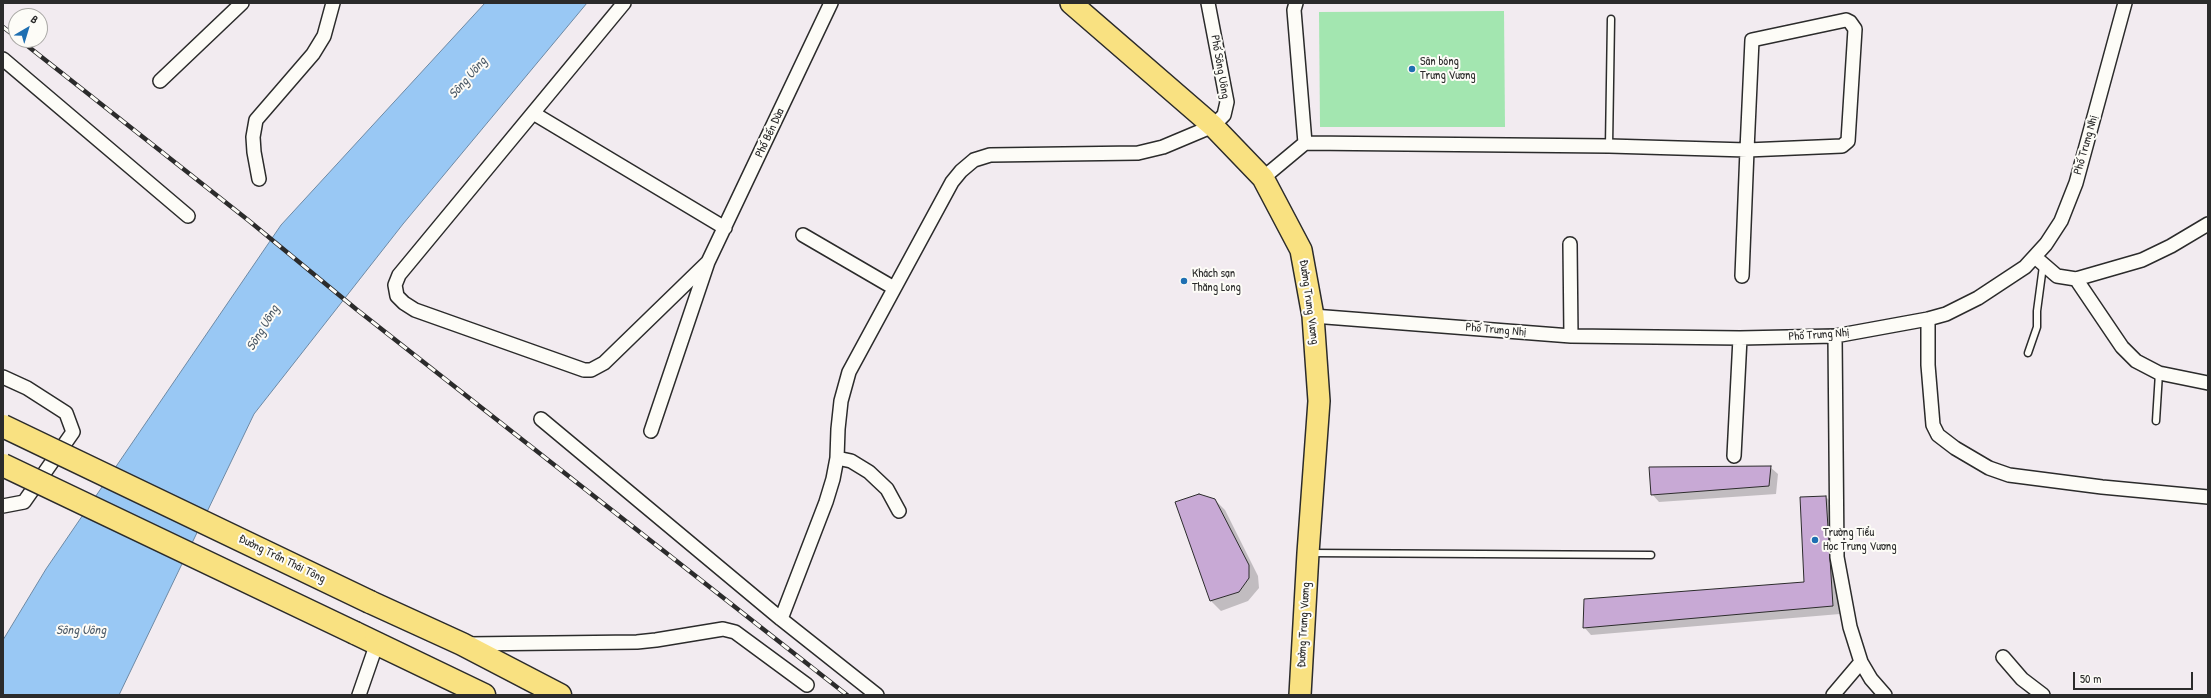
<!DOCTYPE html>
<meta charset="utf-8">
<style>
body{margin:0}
#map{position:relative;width:2211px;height:698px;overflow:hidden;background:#f2ebf0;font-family:"Patrick Hand",sans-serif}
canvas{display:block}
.frame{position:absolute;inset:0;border:4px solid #2b2b2b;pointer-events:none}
.north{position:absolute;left:8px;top:8px;width:40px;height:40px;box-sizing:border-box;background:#fdfcf7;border:1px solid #a9a8a5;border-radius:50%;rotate:38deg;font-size:11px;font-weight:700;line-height:16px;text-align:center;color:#2b2b2b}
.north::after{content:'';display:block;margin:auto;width:14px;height:18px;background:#1f6fb2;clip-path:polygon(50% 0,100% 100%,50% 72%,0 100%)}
.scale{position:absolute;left:2073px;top:672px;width:120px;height:18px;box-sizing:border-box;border:2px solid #2b2b2b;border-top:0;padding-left:5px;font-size:12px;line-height:14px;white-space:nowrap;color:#2b2b2b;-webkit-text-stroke:3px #fdfcf7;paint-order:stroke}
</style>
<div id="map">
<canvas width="2211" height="698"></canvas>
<div class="frame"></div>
<div class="north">B</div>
<div class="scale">50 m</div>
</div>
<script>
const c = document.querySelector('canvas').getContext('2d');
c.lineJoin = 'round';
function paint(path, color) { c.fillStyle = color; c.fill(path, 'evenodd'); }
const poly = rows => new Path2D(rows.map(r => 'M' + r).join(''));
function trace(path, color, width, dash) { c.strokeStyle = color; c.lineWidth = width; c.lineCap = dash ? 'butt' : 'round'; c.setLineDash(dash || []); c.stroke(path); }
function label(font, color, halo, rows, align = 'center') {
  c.font = font + ' "Patrick Hand",sans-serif'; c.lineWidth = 4; c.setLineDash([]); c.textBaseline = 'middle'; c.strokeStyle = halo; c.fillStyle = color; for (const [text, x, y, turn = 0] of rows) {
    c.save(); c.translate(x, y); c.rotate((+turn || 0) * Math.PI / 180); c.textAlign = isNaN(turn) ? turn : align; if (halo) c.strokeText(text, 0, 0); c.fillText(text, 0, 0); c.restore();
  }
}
const green = poly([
 [1504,11,1505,127,1320,127,1319,12]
]);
const water = poly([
 [485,3,587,3,403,224,254,414,119,695,3,695,3,640,46,569,281,225,485,3]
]);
const shadow = poly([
 [1770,467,1778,474,1776,494,1659,502,1652,494],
 [1826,497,1833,504,1840,614,1591,635,1584,627,1805,583],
 [1215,500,1225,510,1258,576,1259,588,1248,601,1221,611,1211,601]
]);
const building = poly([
 [1771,466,1769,486,1651,495,1649,467,1771,466],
 [1199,494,1215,499,1249,565,1249,578,1239,592,1210,601,1175,502,1199,494],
 [1826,496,1833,606,1583,628,1584,599,1804,582,1800,497,1826,496]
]);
const service = poly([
 [1609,146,1611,19],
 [2028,353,2037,327,2037,311,2043,266],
 [2156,421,2159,373],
 [1310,553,1651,555]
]);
const minor = poly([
 [624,3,399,275,395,285,397,296,404,303,415,310,584,370,591,370,604,363,708,262],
 [3,59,188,216],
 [160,81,242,3],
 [533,113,725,228],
 [1305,143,1609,146,1747,150,1752,40,1846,20,1850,22,1855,29,1848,141,1842,146,1747,150,1742,276],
 [1263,178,1305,143,1294,10,1296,3],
 [259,179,254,152,253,137,256,120,313,54,324,36,333,3],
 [803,235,894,288],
 [1570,244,1571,336],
 [2035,257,2057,276,2076,279,2142,260,2171,246,2208,224],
 [2076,279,2122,347,2136,361,2159,373,2208,383],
 [1313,316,1571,336,1740,338,1835,336,1928,319,1946,314,1978,298,2025,267,2046,244,2061,221,2076,183,2125,3],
 [1928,319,1928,365,1933,425,1938,435,1955,448,1989,468,2009,475,2102,487,2208,497],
 [1835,336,1837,557,1850,627,1861,662,1871,679,1885,695],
 [3,377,27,388,66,413,73,432,24,502,3,506],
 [541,419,781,619,877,695],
 [651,431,708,262,831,3],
 [1734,456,1740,338],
 [837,458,851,461,869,472,887,489,899,511],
 [781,619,826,502,833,479,837,458,838,429,841,401,849,372,952,182,961,171,974,160,990,155,1138,153,1163,147,1213,126,1224,115,1227,102,1208,3],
 [468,644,637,642,656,640,723,629,735,632,807,685],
 [2003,657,2022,679,2043,695],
 [359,695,377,643],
 [1833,695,1861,662]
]);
const primary = poly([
 [1071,3,1213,126,1263,178,1301,250,1313,316,1319,401,1308,553,1300,695]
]);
const trunk = poly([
 [370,602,462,644,560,695],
 [355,633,484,695]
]);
const rail = poly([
 [3,27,16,37],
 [20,40,248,220,356,309,847,695]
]);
const trunkBridge = poly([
 [3,426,370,602],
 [3,465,355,633]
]);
const markers = [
 [1412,69,4,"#1f6fb2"],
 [1184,281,4,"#1f6fb2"],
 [1815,540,4,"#1f6fb2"]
];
const poiNames = [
 ["Sân bóng",1420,62],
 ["Trưng Vương",1420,76],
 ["Khách sạn",1192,274],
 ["Thăng Long",1192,288],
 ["Trường Tiểu",1823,533],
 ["Học Trưng Vương",1823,547]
];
const streetNames = [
 ["Phố Sông Uông",1220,67,80],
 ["Phố Bến Dừa",770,133,-65],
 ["Phố Trưng Nhị",2086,145,-74],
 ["Đường Trưng Vương",1309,302,82],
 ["Phố Trưng Nhị",1496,330,5],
 ["Phố Trưng Nhị",1819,335,-4],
 ["Đường Trần Thái Tông",282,559,26],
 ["Đường Trưng Vương",1304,625,-87]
];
const waterNames = [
 ["Sông Uông",468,78,-49],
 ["Sông Uông",263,328,-59],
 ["Sông Uông",81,631]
];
paint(green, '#a3e6b0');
paint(water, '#99c8f4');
trace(water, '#6d89a4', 1);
paint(shadow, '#0003');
paint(building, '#c8a9d5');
trace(building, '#2b2b2b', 1);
trace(service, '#2b2b2b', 9);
trace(minor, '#2b2b2b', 16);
trace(primary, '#2b2b2b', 24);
trace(trunk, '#2b2b2b', 25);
trace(service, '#fdfcf7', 6);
trace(minor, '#fdfcf7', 13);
trace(primary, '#f9e181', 21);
trace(trunk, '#f9e181', 22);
trace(rail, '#2b2b2b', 4.5);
trace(rail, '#fdfcf7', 3, [9]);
trace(trunkBridge, '#2b2b2b', 25, []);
trace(trunkBridge, '#f9e181', 22);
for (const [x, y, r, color] of markers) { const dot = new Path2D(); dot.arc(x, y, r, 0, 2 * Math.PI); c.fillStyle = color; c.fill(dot); trace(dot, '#fdfcf7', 1.5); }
label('12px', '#2b2b2b', '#fdfcf7', poiNames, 'left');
label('12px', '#2b2b2b', '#fdfcf7', streetNames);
label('italic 13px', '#4c5a67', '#fdfcf7', waterNames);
</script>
